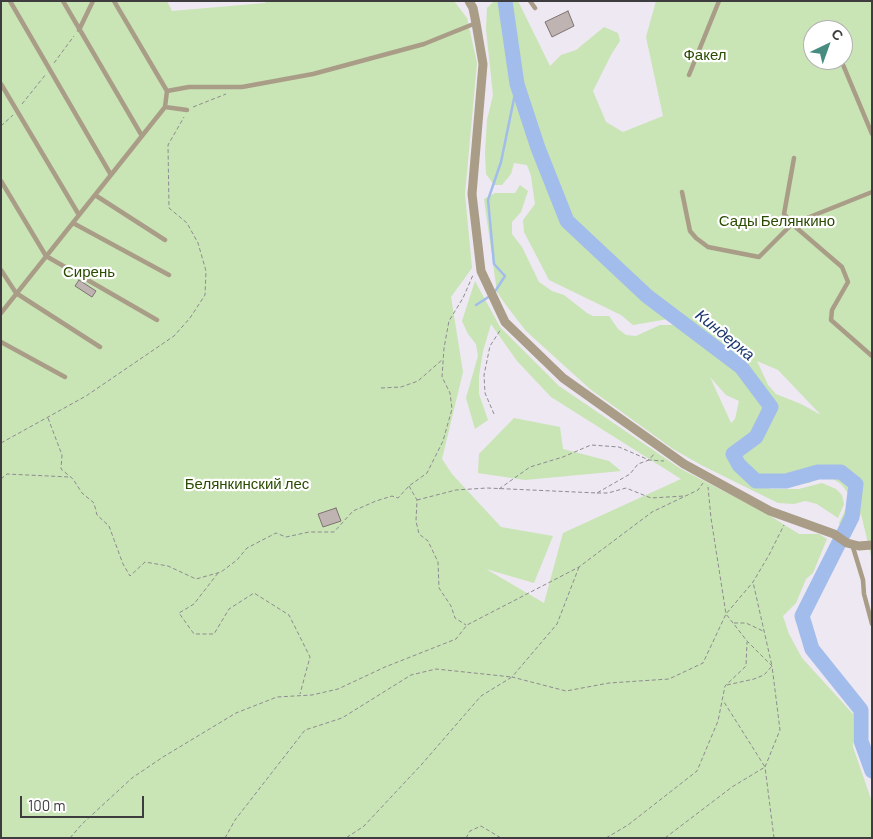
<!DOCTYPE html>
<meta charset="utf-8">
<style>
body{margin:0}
#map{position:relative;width:873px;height:839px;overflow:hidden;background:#ede8f1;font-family:Barlow,sans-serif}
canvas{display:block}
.frame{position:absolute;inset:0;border:2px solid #3e3c3f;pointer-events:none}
.north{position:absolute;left:803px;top:20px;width:50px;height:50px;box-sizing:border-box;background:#fff;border:1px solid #b2b1b2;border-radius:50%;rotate:42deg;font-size:14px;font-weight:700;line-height:20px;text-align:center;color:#3e3c3f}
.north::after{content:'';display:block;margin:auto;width:18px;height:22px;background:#488c81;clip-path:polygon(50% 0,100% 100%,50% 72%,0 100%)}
.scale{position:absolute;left:20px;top:796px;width:124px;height:22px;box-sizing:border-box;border:2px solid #3e3c3f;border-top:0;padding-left:6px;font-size:15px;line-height:18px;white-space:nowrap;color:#3e3c3f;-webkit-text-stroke:4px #fff;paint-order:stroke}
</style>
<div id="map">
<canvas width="873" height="839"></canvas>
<div class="frame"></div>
<div class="north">С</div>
<div class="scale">100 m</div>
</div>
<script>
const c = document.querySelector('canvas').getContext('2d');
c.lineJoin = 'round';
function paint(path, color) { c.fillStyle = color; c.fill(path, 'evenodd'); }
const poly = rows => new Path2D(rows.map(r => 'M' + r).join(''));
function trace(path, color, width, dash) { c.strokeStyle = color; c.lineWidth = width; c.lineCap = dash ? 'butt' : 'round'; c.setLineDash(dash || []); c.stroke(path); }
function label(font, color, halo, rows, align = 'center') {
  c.font = font + ' Barlow,sans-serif'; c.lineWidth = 4.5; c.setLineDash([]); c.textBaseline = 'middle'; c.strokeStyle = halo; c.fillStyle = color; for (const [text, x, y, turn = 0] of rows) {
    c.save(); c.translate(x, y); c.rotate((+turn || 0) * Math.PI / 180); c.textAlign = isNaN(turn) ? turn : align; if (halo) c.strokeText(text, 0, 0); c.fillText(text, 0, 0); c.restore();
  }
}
const green = poly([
 [1,1,167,1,172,11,265,3,266,1,454,1,467,18,477,63,465,194,472,268,451,297,463,372,442,459,452,474,501,527,553,536,534,583,486,569,544,603,563,533,681,479,551,397,517,361,491,324,483,351,479,376,479,394,488,420,475,429,466,398,478,356,476,344,468,334,462,321,475,281,500,327,559,386,681,469,764,512,799,534,819,534,827,539,813,573,806,579,796,603,783,616,789,634,802,658,853,714,853,747,872,802,872,838,1,838],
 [494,1,518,1,550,66,561,55,576,50,604,27,618,33,620,41,612,53,593,91,606,122,623,132,663,116,646,37,656,1,872,1,872,560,861,514,857,522,849,532,842,528,839,523,848,504,848,493,841,484,830,477,821,477,809,483,780,486,757,484,771,489,799,489,822,483,836,489,842,495,844,504,838,518,817,504,805,501,794,504,778,503,703,466,673,449,590,389,526,331,506,305,497,292,484,199,495,193,515,193,520,185,528,191,521,212,512,222,512,234,522,247,539,282,552,291,564,295,587,313,593,316,609,316,618,329,626,335,636,336,660,325,676,325,668,319,633,325,621,315,549,280,524,232,523,220,535,204,531,176,527,165,514,163,511,174,502,185,494,185,486,174,485,152,487,120,493,95,486,29,487,8],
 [813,30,843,30,843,60,813,60],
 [757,361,778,370,821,415,801,404,776,394,768,385],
 [710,377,726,395,739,401,735,419,731,423],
 [514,418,560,427,563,449,609,461,621,471,525,480,478,473,479,454]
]);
const stream = poly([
 [494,293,505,276,494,264,488,200,501,162,517,84],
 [476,305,490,296]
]);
const river = poly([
 [505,1,517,84,538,148,567,221,647,296,741,367,771,407,756,437,733,454,739,465,756,481,786,481,818,472,841,472,856,484,852,517,802,616,812,649,861,710,861,741,872,771]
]);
const building = poly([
 [568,11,574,26,552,37,545,22,568,11],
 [79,280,96,291,92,297,75,286,79,280],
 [336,508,341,521,323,527,318,514,336,508]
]);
const path = poly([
 [54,63,74,36],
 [22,104,46,74],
 [193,107,226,94],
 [1,126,13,115],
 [381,388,401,387,418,381,443,359],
 [494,414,485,393,484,375,490,346,501,329],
 [48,418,62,455,61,469,73,479,82,493,94,503,97,515,109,526,123,564,130,576,145,562,168,566,196,579,221,572,237,560,247,548,276,533,286,537,309,532,334,532,353,511,376,501,392,496,398,498,409,486,427,473,443,441,452,409,450,393,442,377,444,348,449,321,463,298,473,275],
 [1,443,86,396,174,336,190,318,205,295,206,271,198,243,187,223,169,208,168,145,184,117],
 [1,479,7,474,69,477],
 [409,486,417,500,416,521,419,534,428,541,438,562,439,588,451,606,455,618,466,625],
 [499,489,530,467,563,457,591,445,619,447,649,460,664,461],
 [597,493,608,493,626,488,651,498,684,496],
 [417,500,456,490,487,488,597,493,630,474,638,464,649,460,654,454],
 [579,567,557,624,512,677,566,691,609,683,669,679,703,663,726,614,711,518,708,487],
 [218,573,194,604,179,613,194,634,214,634,229,609,254,593,289,615,310,657,300,694],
 [734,623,746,623,763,631],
 [727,685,754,679,764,675,772,666,753,582],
 [70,838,82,824,132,778,163,757,236,713,277,697,312,695,338,689,385,667,456,639,467,625,579,567,652,512,698,490,703,483],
 [225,838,235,820,305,730,342,718,411,675,436,669,512,677,481,696,422,764,364,826,346,838],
 [466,838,470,831,481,826,501,838],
 [606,838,628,825,697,771,718,721,725,686,746,666,747,642],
 [665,838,732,787,765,767,724,702],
 [774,838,765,767,780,730,772,666,747,641,726,614,753,582,769,555,784,525]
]);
const lane = poly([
 [10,1,111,175],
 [63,1,142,136],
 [114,1,167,91],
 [530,1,535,8],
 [826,25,828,30],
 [79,30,93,1],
 [841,60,872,134],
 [689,75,719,1],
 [1,84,79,215],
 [165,107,187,110],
 [794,158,784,214,792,224,842,267,848,282,832,310,831,320,872,356],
 [1,181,46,256,157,320],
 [682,192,690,231,696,238,708,247,759,257,792,224,872,192],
 [95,195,165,240],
 [73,223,169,275],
 [1,270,16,293,100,347],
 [1,313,165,107,167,91,189,87,242,87,313,74,424,44,476,23],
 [1,342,65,377],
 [852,544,863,580,864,594,872,624]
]);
const street = poly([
 [469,1,473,8,476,23,483,64,472,194,481,271,505,322,563,378,684,464,770,511,834,534,847,543,859,546,872,545]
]);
const parkNames = [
 ["Факел",705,55],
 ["Сады Белянкино",777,221],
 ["Сирень",89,272],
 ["Белянкинский лес",247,484]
];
const waterNames = [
 ["Киндерка",725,335,39]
];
paint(green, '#c9e4b5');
trace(stream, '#a2bdec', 2.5);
trace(river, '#a2bdec', 15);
paint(building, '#c0b4b2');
trace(building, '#7d7270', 1);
trace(path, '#8e8b91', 1, [4, 2.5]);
trace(lane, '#a99d88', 4.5);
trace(street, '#a99d88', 9);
label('15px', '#2a4b00', '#fff', parkNames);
label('italic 16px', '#19366e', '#fff', waterNames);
</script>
